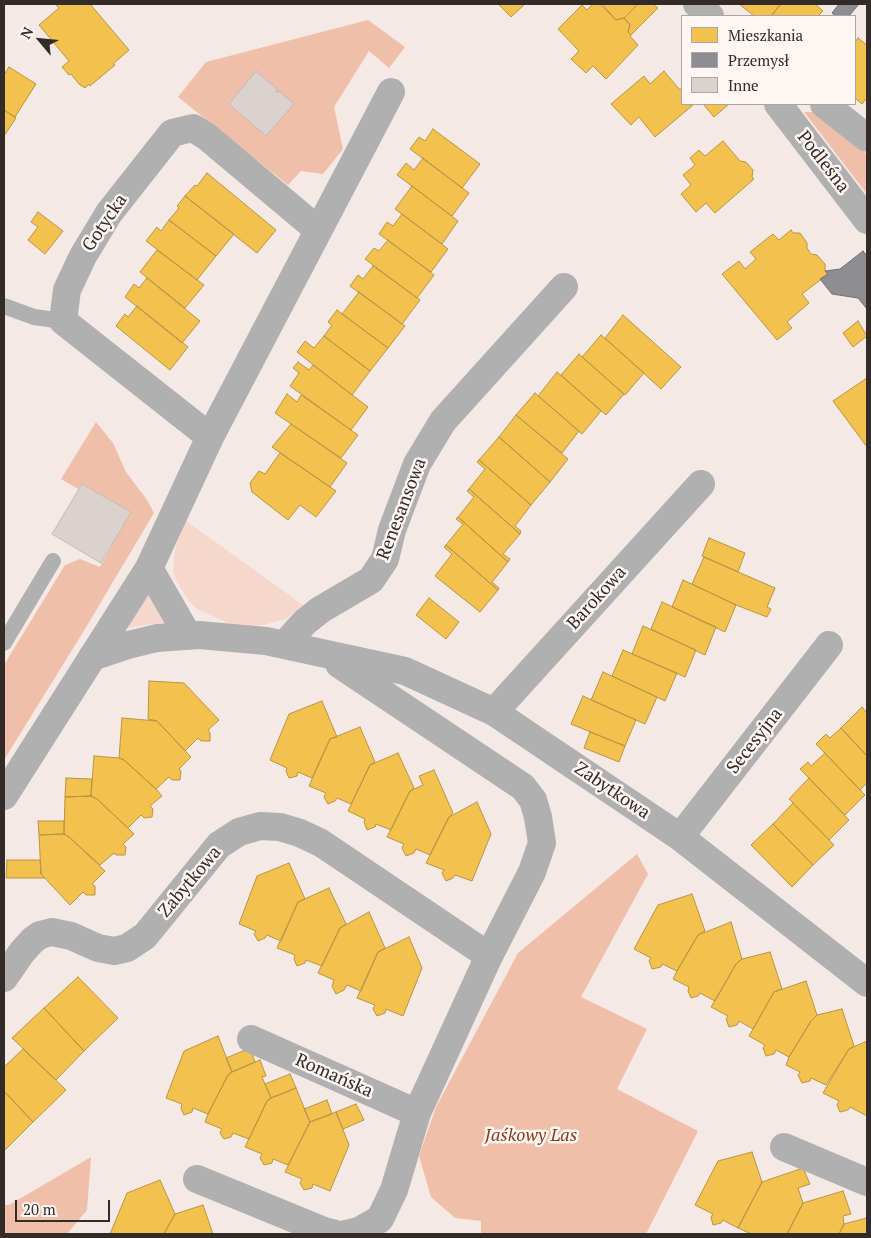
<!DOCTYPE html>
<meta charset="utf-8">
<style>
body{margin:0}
#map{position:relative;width:871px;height:1238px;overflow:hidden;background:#f4e9e4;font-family:"PT Serif",serif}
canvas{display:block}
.frame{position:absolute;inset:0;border:5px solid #322b28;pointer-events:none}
.legend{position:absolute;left:681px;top:15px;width:175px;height:90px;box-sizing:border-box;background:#fef6f3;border:1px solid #aca5a2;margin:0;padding:6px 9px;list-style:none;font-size:15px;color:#322b28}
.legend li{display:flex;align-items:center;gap:10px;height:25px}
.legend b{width:25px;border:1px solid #aca5a2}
.north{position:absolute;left:15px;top:15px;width:50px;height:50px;-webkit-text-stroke:4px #fef6f3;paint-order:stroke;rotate:298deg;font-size:14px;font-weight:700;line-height:20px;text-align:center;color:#322b28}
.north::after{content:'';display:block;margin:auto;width:18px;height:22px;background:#322b28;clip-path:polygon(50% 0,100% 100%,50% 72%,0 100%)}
.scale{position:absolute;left:15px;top:1200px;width:95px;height:22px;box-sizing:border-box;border:2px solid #322b28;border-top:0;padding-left:6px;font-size:15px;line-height:18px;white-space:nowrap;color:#322b28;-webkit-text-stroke:4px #fef6f3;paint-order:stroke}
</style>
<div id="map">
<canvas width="871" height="1238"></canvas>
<div class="frame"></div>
<ul class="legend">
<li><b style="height:14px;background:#f2c14e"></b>Mieszkania</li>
<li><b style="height:14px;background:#8d8d92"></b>Przemysł</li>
<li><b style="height:14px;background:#dbd2ce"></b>Inne</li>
</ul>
<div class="north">N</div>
<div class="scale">20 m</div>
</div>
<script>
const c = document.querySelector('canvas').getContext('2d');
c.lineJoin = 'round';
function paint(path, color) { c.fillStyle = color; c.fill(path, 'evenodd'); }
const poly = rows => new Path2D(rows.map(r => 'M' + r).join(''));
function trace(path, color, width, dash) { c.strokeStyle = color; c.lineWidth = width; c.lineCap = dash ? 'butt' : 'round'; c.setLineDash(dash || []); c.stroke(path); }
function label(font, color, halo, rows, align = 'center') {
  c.font = font + ' "PT Serif",serif'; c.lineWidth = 5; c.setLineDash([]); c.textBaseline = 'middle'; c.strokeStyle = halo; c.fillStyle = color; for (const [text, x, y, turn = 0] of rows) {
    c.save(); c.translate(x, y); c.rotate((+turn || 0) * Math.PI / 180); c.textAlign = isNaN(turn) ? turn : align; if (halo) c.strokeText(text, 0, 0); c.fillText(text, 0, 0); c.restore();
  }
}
const green = poly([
 [185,520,303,605,286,619,263,625,249,626,230,624,197,609,189,601,177,582,173,573,175,550],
 [148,592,167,622,126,628]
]);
const forest = poly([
 [368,20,405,47,389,68,369,51,334,107,343,149,323,174,301,171,288,185,178,97,206,62],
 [804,112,814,112,867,154,867,194],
 [96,422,113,443,126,472,147,500,154,513,85,629,4,760,4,665,65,565,80,559,100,567,130,512,82,484,78,489,61,479],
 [637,854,648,874,581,997,647,1029,617,1089,698,1131,646,1234,481,1234,481,1221,455,1218,431,1197,419,1156,436,1107,518,953],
 [91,1157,87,1210,67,1234,4,1234,4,1205,9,1205]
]);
const homes = poly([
 [55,4,90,4,129,50,113,64,115,65,90,86,89,84,85,88,79,84,71,74,69,75,62,67,69,61,39,25,59,8,55,4],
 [498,4,525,4,511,17,498,4],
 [593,4,600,4,616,20,624,18,630,25,628,32,631,35,630,36,638,45,606,79,593,66,586,73,571,59,579,51,558,29,582,5,587,10,593,4],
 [602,4,638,4,624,18,616,20,602,4],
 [638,4,653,4,658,8,631,35,628,32,630,25,624,18,638,4],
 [739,4,781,4,771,16,754,16,739,4],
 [781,4,815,4,823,11,818,16,771,16,781,4],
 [858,38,867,45,867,98,862,104,855,98,855,42,858,38],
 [9,67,36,84,15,117,4,110,4,75,9,67],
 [664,71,679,89,682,89,682,104,693,105,655,137,639,117,631,125,611,104,644,76,650,84,664,71],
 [703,104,729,104,714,117,703,104],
 [4,110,16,118,4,136,4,110],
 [433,129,480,164,462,188,410,149,419,137,425,141,433,129],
 [723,141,740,161,746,162,753,170,752,177,754,179,715,213,706,203,696,212,681,194,691,185,683,175,695,165,690,158,699,150,705,156,723,141],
 [423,158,469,193,452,216,397,175,406,163,414,170,423,158],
 [207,173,276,230,257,253,185,196,195,185,197,186,207,173],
 [412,186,458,221,442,244,395,209,412,186],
 [185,196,234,234,216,256,169,220,179,208,177,206,185,196],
 [38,212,63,231,45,254,28,240,38,227,31,222,38,212],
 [402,214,448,249,431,272,379,234,387,222,393,226,402,214],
 [169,220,216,256,197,280,146,241,157,227,161,231,169,220],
 [791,230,793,233,800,233,807,243,807,248,811,254,817,255,825,264,825,271,828,274,802,294,809,303,787,322,792,328,777,340,722,274,739,261,745,269,756,259,750,252,773,234,779,240,791,230],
 [388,240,434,275,417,298,365,259,374,248,379,251,388,240],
 [157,250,204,285,185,308,140,272,157,250],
 [373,266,420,300,402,324,350,286,358,275,363,279,373,266],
 [147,278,200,321,182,343,125,297,134,284,139,288,147,278],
 [359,292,405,326,388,348,342,314,359,292],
 [137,306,188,347,170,370,116,326,125,314,128,317,137,306],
 [337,310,388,348,370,371,324,336,332,325,328,322,337,310],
 [623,315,681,367,661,389,605,338,623,315],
 [858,321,867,336,853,347,843,333,858,321],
 [601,335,644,373,625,395,582,357,601,335],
 [324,336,370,371,352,395,297,352,305,341,314,348,324,336],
 [579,354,624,394,606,415,561,375,579,354],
 [298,362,309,370,313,365,368,407,351,430,290,386,299,373,293,368,298,362],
 [557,372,601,411,582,434,538,396,557,372],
 [867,378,867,447,833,401,867,378],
 [535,393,579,431,562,453,516,415,535,393],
 [287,394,297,402,301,395,358,435,341,458,275,413,287,394],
 [516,415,568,459,550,482,499,437,516,415],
 [291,424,347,463,330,487,272,447,291,424],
 [499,437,550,482,531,505,479,460,499,437],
 [280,453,336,491,316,517,300,505,288,520,252,492,250,483,259,471,265,474,280,453],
 [479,460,531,505,515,526,521,531,520,534,469,489,485,469,477,462,479,460],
 [469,489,520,534,503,554,510,559,508,562,458,517,474,497,467,491,469,489],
 [458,517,508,562,492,582,499,588,498,590,446,545,463,524,456,519,458,517],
 [709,538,745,553,738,572,702,556,709,538],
 [446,545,498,590,480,612,435,576,452,554,444,547,446,545],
 [704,557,775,588,767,607,771,609,767,617,736,605,692,584,704,557],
 [683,580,736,605,725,632,672,607,683,580],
 [429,598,459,622,446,639,416,615,429,598],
 [662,602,716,627,705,655,651,629,662,602],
 [643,626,696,650,685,677,632,654,643,626],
 [623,650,677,673,665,701,612,676,623,650],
 [603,672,657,697,645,724,591,700,603,672],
 [149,681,184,683,219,720,208,730,210,733,210,741,201,741,198,738,185,751,157,721,148,719,149,681],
 [583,696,636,720,625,746,571,724,583,696],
 [322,701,337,737,330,739,312,778,298,772,297,776,289,778,286,771,287,768,270,760,289,714,322,701],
 [862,707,867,713,867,756,841,728,862,707],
 [122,718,157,721,191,757,179,769,181,771,180,780,172,780,169,777,156,789,124,760,119,758,122,718],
 [360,727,375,762,370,765,351,804,337,798,335,801,328,804,324,797,326,793,309,786,330,739,360,727],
 [841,728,867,756,867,783,860,790,816,744,826,734,830,738,841,728],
 [590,732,625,746,619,762,584,748,590,732],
 [398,753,414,788,410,791,391,830,376,824,375,827,367,830,364,822,365,819,348,811,370,765,398,753],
 [825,753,865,795,845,815,800,769,808,762,811,766,825,753],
 [94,756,119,758,124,760,156,789,162,796,150,806,153,809,152,817,144,818,141,815,128,828,97,799,91,796,94,756],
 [434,770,453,813,449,817,430,855,416,849,414,853,406,856,402,848,404,844,387,837,410,791,423,785,419,776,434,770],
 [66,778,92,779,91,796,65,797,66,778],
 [809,778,849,820,829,840,789,799,809,778],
 [91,796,97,799,134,834,123,844,126,847,125,855,116,855,114,853,100,865,69,837,64,834,65,797,91,796],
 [477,802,491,834,472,881,455,875,453,878,446,881,442,873,444,870,426,863,449,817,477,802],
 [793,803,834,845,813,865,773,824,793,803],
 [38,821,64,821,64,834,39,835,38,821],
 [773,824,813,865,792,887,751,845,773,824],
 [64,834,69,837,105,871,92,884,95,886,95,895,86,895,83,892,70,905,41,874,39,835,64,834],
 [7,860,40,860,41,874,45,878,6,878,7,860],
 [289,863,305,899,298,902,281,941,267,935,265,938,258,941,254,934,256,931,239,924,257,876,289,863],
 [329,888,346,924,340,928,322,966,306,960,305,963,297,966,294,959,295,955,277,948,298,902,329,888],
 [692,894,705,931,698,935,677,971,662,964,661,967,652,969,649,961,651,958,634,949,658,905,692,894],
 [369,912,385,948,378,952,361,991,347,985,344,990,336,994,332,986,334,980,318,973,340,928,369,912],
 [731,922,742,959,736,964,715,1001,700,993,698,996,691,998,688,991,689,987,673,979,677,971,698,935,731,922],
 [409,937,422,968,403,1016,386,1009,385,1013,377,1016,373,1009,375,1005,357,998,378,952,409,937],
 [770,952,782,989,774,992,753,1029,739,1021,737,1025,729,1027,726,1019,728,1016,711,1007,736,964,742,959,770,952],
 [78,977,118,1018,84,1051,44,1008,78,977],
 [806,981,817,1015,811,1021,789,1057,776,1050,774,1054,766,1056,763,1048,765,1045,749,1036,774,992,806,981],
 [44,1008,84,1051,56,1080,12,1038,44,1008],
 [842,1009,854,1046,849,1049,826,1085,811,1078,810,1081,802,1083,798,1075,800,1072,786,1065,789,1057,811,1021,817,1015,842,1009],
 [218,1036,232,1072,228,1075,208,1114,193,1108,192,1112,184,1115,181,1108,182,1104,166,1098,184,1051,218,1036],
 [867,1041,867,1116,850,1107,848,1110,840,1112,837,1105,839,1101,823,1093,849,1049,867,1041],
 [250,1048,255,1062,232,1072,226,1058,250,1048],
 [23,1049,66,1090,33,1122,4,1091,4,1067,23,1049],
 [260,1060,266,1076,262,1077,271,1098,267,1101,249,1139,233,1133,231,1137,224,1139,220,1133,222,1129,205,1122,208,1114,228,1075,232,1072,260,1060],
 [290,1074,296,1088,271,1098,265,1084,290,1074],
 [296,1088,310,1122,288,1165,273,1159,272,1163,264,1165,260,1158,262,1154,245,1147,267,1101,271,1098,296,1088],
 [4,1091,33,1122,4,1151,4,1091],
 [327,1100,332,1114,310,1122,304,1109,327,1100],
 [356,1104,364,1120,343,1129,336,1112,356,1104],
 [336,1112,349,1145,330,1191,313,1184,312,1188,304,1190,300,1183,302,1179,285,1172,310,1122,336,1112],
 [752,1152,762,1182,758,1190,738,1228,723,1220,721,1223,713,1225,711,1217,713,1214,695,1205,718,1161,752,1152],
 [803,1168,810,1184,798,1188,803,1203,787,1234,751,1234,738,1228,762,1182,803,1168],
 [160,1180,175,1214,164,1234,110,1234,127,1193,160,1180],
 [843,1191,851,1214,843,1216,844,1224,839,1234,787,1234,803,1203,843,1191],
 [203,1205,213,1234,164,1234,175,1214,203,1205],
 [867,1218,867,1234,839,1234,844,1224,867,1218]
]);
const industry = poly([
 [839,4,859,4,849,16,836,16,832,13,839,4],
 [863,251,867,256,867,309,858,298,832,294,820,279,828,274,825,271,840,269,863,251]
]);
const building = poly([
 [256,71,277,89,276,92,277,93,279,91,294,104,266,136,229,104,256,71],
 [82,484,131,512,101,563,52,534,82,484]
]);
const lane = poly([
 [4,306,34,317,63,321],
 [4,643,53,561]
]);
const street = poly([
 [697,4,710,16],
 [778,104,867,220],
 [824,104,867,138],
 [210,437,63,321,67,290,83,256,109,213,172,133,193,128,206,136,318,230],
 [149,568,188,636],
 [284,645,305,622,320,610,371,580,385,559,392,530,417,464,443,421,564,287],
 [92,657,128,645,157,638,199,635,266,641,405,671,494,712,680,837,867,983],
 [339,664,523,787,533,800,538,817,542,843,532,872,489,956,417,1113,394,1190,380,1219,359,1231,346,1234],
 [494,712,701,484],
 [4,796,149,568,210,437,391,92],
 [680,837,829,645],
 [4,978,22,952,33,940,40,935,52,932,71,936,98,948,114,951,127,948,145,936,219,845,239,832,260,826,280,827,300,833,321,843,489,956],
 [251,1039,417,1113],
 [784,1147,867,1182],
 [197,1179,324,1231,336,1234]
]);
const streetNames = [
 ["Podleśna",823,162,52],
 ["Gotycka",105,223,-56],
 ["Renesansowa",402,509,-69],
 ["Barokowa",597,598,-48],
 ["Secesyjna",755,741,-52],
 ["Zabytkowa",612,791,34],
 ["Zabytkowa",190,882,-50],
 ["Romańska",334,1076,24]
];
const parkNames = [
 ["Jaśkowy Las",531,1136]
];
paint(green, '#f6d7cb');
paint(forest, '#f0bfaa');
paint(homes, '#f2c14e');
trace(homes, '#b89443', 1);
paint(industry, '#8d8d92');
trace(industry, '#727072', 1);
paint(building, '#dbd2ce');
trace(building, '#c2bab6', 1);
trace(lane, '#afb0af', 16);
trace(street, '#afb0af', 28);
label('18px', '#322b28', '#fef6f3', streetNames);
label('italic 18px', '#863e1d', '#fef6f3', parkNames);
</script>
